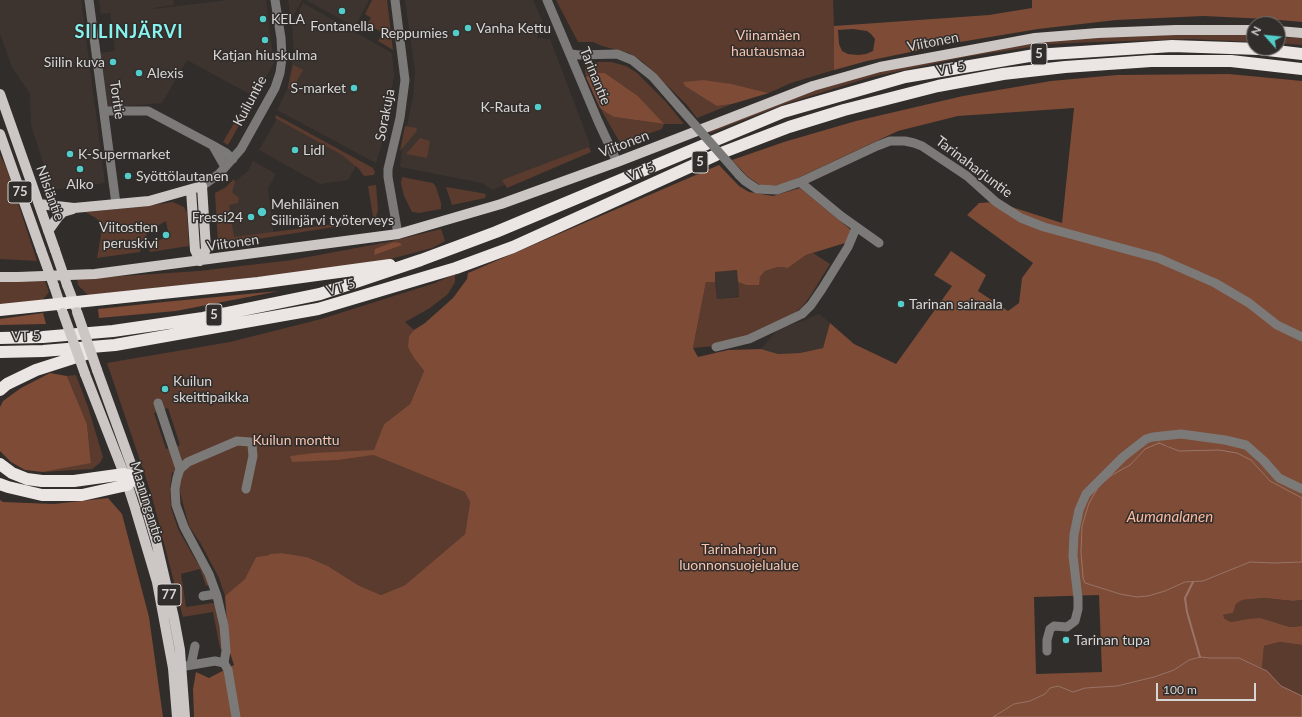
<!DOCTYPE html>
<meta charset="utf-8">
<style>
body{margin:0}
#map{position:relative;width:1302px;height:717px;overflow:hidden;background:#312d2b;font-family:Lato,sans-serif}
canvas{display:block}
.north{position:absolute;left:1246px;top:16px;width:40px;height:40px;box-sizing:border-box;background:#312d2b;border:1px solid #74716f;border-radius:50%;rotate:297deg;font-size:11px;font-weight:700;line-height:16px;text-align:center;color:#d8d6d5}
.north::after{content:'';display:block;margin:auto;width:14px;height:18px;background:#53cdca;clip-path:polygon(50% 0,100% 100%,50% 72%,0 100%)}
.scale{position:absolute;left:1156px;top:683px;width:100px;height:18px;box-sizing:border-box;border:2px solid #d8d6d5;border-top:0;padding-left:5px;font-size:12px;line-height:14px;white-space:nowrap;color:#d8d6d5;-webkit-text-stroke:3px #312d2b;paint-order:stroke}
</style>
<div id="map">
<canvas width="1302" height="717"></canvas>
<div class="north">N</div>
<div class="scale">100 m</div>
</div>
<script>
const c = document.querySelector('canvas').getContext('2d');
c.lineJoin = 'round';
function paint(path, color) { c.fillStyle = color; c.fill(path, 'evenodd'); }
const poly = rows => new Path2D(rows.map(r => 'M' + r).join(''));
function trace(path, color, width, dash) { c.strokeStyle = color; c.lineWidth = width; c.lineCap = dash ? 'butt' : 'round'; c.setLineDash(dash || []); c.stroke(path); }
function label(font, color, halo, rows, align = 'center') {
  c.font = font + ' Lato,sans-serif'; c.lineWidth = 3; c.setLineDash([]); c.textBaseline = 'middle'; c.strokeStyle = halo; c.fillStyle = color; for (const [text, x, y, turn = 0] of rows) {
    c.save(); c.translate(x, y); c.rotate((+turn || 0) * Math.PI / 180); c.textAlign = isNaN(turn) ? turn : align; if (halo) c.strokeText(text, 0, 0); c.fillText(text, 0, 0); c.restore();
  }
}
const built = poly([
 [0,0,81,0,105,183,52,190,31,125,30,94,12,67,0,34],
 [99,0,173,0,174,5,153,8,153,9,228,0,266,0,274,63,255,97,187,60,162,103,106,108,100,53,115,51,110,13,101,14],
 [288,0,302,0,291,20],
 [306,0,369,0,355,27],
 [405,0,533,0,542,20,537,38,550,39,590,144,588,148,493,190,482,183,400,167,402,149,413,97,415,71],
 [303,3,392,53,394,75,385,134,376,163,277,110,287,90,294,53,292,25],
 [278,117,358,162,348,180,320,184,259,150],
 [253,161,276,174,268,188,274,235,227,240,221,193,248,171],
 [737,270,739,296,717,299,714,272],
 [819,314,830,323,823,348,800,353,778,354,761,349,779,328,803,321]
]);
const green = poly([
 [372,0,387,0,393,50,378,41,383,33,367,24,371,18,365,14],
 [556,0,833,0,834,26,834,70,791,83,769,93,736,85,704,80,717,106,732,104,697,118,686,104,643,62,629,53,602,46,593,42,578,42],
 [1223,33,1254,35,1254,42,1190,39,1096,42,1050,44,965,57,871,77,785,104,710,133,708,131,816,90,885,69,1032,43,1080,38],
 [1278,37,1302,38,1302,45,1278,43],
 [598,62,611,62,626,66,637,73,666,102,684,124,664,124,662,129,627,141,619,141,600,108,614,117,663,124,638,96,605,73,594,73,586,77,585,70,587,65],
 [293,65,303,70,292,90,288,88],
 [241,111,246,113,228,145,223,142],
 [276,115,373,168,375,172,374,175,364,176,359,169,342,155,275,118],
 [405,126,417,128,416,132,400,151],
 [420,138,430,141,427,158,406,154],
 [589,147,591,152,507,188,502,180],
 [0,155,6,167,37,261,0,259],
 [402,177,433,183,436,187,441,203,441,209,419,213,412,212,404,196,401,183],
 [234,179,235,182,232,192,239,198,238,203,229,205,234,237,366,220,373,217,368,186,376,185,378,210,376,217,373,221,238,242,219,244,218,243,215,193,226,187],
 [446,187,481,193,486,194,485,198,452,205],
 [173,202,184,207,187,213,189,246,150,252,149,249,151,245,156,241,169,237,166,221,154,228,147,234,143,241,140,252,97,258,102,229,100,223,96,218,85,212,140,207],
 [441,229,445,241,432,248,383,261,332,269,88,295,78,285,77,279,199,271,292,260,388,242],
 [813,253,830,264,809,298,802,307,782,324,714,346,693,348,706,282,715,282,717,299,739,297,738,282,746,285,760,277,765,271,778,267,788,268,806,255],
 [455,274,455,282,448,294,430,308,405,322,414,330,409,336,414,358,424,371,410,404,384,424,373,455,466,492,470,502,465,534,405,585,381,595,358,585,328,566,307,557,282,553,256,557,245,580,225,596,219,578,201,544,189,526,179,489,181,478,172,472,170,488,171,508,178,529,195,559,202,568,210,585,206,586,200,569,181,574,186,607,212,603,216,604,223,632,222,650,220,648,213,612,183,617,151,493,107,363,230,342,321,319,435,283],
 [168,408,180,445,166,449,154,413],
 [0,281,45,281,49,292,46,296,42,300,0,305],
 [76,375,88,407,103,457,100,463,92,469,43,472,91,462,87,424,67,376],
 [1264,598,1293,601,1302,600,1302,626,1290,627,1276,623,1247,619,1231,622,1225,619,1223,615,1233,613,1236,604,1242,600],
 [1280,642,1302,645,1302,696,1281,686,1267,671,1262,668,1264,646]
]);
const forest = poly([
 [1032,0,1302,0,1302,22,1268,19,1203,16,1116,20,1038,29,954,43,867,61,834,70,834,26,989,15,1032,8],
 [853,29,867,31,871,34,875,39,873,51,866,54,858,55,848,54,842,51,839,44,838,30],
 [594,73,605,73,638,96,664,124,614,117,607,113,600,108,586,77],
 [1229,74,1302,81,1302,498,1270,481,1251,460,1178,451,1166,445,1145,449,1130,465,1112,475,1089,503,1082,526,1081,552,1085,583,1120,594,1165,591,1185,582,1203,581,1250,562,1274,563,1302,562,1302,600,1293,601,1264,598,1242,600,1236,604,1233,613,1223,615,1225,619,1231,622,1247,619,1260,618,1290,627,1302,626,1302,645,1280,642,1264,646,1262,668,1239,658,1210,658,1200,657,1189,660,1174,670,1154,677,1117,686,1085,688,1073,692,1058,686,1050,688,1045,694,1030,701,1014,704,993,717,194,717,193,689,196,672,209,678,234,665,229,650,225,596,245,579,256,557,269,555,270,554,282,553,307,557,328,566,358,585,381,595,405,585,465,534,470,502,465,492,373,455,338,460,292,462,290,456,314,453,374,450,384,424,410,404,424,371,414,358,408,347,409,336,414,330,425,323,453,298,467,279,468,273,719,165,739,186,749,192,773,196,800,188,851,230,845,243,806,255,788,268,778,267,765,271,760,277,759,285,746,285,738,282,737,270,715,272,715,282,706,282,693,348,698,357,728,350,761,349,778,354,800,353,823,348,830,323,854,344,896,364,952,286,934,275,951,251,986,275,978,291,1008,311,1019,303,1022,278,1033,263,967,215,979,203,996,202,1062,223,1074,108,958,116,898,131,785,184,771,186,760,185,748,177,732,160,784,142,856,121,963,96,1051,81,1117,75],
 [1099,595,1102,672,1036,674,1034,597],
 [704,80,732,84,769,93,732,104,717,106,685,86,683,82],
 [394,242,400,243,402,245,374,255,375,249],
 [279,291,176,311,99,318,98,309,164,302],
 [43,313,46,324,0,325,0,319],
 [50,373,67,376,87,424,91,463,43,472,25,470,11,462,0,451,0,407,3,401,21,388],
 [108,498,122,514,149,617,163,717,0,717,0,500,3,502,54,504]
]);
const water = poly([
 [1159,443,1179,451,1219,450,1237,453,1251,460,1270,481,1302,498,1302,562,1274,563,1250,562,1203,581,1185,582,1165,591,1148,596,1137,597,1120,594,1085,583,1083,578,1081,552,1082,526,1089,503,1099,486,1112,475,1130,465,1145,449,1159,443],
 [1200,657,1210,658,1239,658,1267,671,1281,686,1302,696,1302,717,993,717,1014,704,1030,701,1045,694,1050,688,1058,686,1073,692,1085,688,1117,686,1154,677,1174,670,1189,660,1200,657]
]);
const stream = poly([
 [1193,582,1185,598,1187,612,1200,657]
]);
const minor = poly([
 [89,0,116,204],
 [395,0,405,80,400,118,388,169,388,177,398,234],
 [547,0,598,121,617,162],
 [571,54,579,55,617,54,632,60,653,77,680,108],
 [104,111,148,111,212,145,226,153,233,159],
 [213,146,225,167],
 [739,175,745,181,757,189,777,190,800,182,877,146,890,141,905,141,914,143,922,146,967,176,996,202,1021,218,1044,227,1158,258,1215,283,1249,303,1277,325,1302,337],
 [800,182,841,216,879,243],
 [202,186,219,174,241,149,275,88,280,73,282,58,281,38,275,0],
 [716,347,749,339,802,314,811,305,822,289,848,247,856,228],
 [158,403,180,469],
 [203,596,216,594],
 [1047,651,1047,640,1050,629,1054,626,1067,627,1075,621,1078,609,1078,598,1073,556,1074,535,1079,510,1086,494,1123,457,1146,439,1153,437,1181,434,1225,440,1246,445,1263,460,1279,478,1302,489],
 [224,663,226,651,224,626,217,596,209,574,184,527,176,505,175,489,177,478,180,469,188,462,237,441,250,442,252,445,253,456,246,489],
 [191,665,195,646],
 [174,668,215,661,224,663,228,670,236,717]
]);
const major = poly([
 [1278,31,1302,33],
 [0,94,55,250],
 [0,134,41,250],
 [191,190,195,250,200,261],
 [39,204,74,208,149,201,202,186,206,249,200,261],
 [48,231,58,217,63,212,73,209],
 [0,277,18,277,95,274,398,234,501,204,617,162,813,86,880,67,1035,38,1098,33,1176,30,1254,30],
 [67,285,76,308],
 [54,286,62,310],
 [97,370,143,497,156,541,174,618,180,650,185,717],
 [85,374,124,474,135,508,157,582,173,668,177,717]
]);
const highway = poly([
 [0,310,258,283,390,265],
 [0,338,43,337,113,331,203,318,320,294,421,260,496,232,783,112,905,77,1035,55,1172,46,1259,49,1302,54],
 [0,352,43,351,115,345,318,309,456,268,513,247,716,155,789,127,844,110,938,86,1003,74,1065,67,1151,61,1231,61,1302,69],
 [0,390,7,384,36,370,89,353],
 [0,464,12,473,27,479,42,481,74,481,124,474,135,477,127,485,82,495,42,495,8,487,0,484]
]);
const minorBridge = poly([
 [680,108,739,175]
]);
const majorBridge = poly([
 [41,250,54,286],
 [55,250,67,285],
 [77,312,97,370],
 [63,313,85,374]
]);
const markers = [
 [342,11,4,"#53cdca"],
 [263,19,4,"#53cdca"],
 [468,28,4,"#53cdca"],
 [456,33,4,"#53cdca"],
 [265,40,4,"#53cdca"],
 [113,62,4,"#53cdca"],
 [139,73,4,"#53cdca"],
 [354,88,4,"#53cdca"],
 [538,107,4,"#53cdca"],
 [295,150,4,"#53cdca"],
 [70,154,4,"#53cdca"],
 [80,169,4,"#53cdca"],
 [128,176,4,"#53cdca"],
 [262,212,5,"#53cdca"],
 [251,217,4,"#53cdca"],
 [166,235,4,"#53cdca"],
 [901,304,4,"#53cdca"],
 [165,389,4,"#53cdca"],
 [1066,640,4,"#53cdca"]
];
const shields = [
 [1039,54,16],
 [700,162,16],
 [20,192,24],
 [214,315,16],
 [169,595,24]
];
const shieldNames = [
 ["5",1039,54],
 ["5",700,162],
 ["75",20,192],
 ["5",214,315],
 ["77",169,595]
];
const poiNames = [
 ["KELA",271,19],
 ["Fontanella",342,26,"center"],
 ["Vanha Kettu",476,28],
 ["Reppumies",448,33,"right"],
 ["Katjan hiuskulma",265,55,"center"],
 ["Siilin kuva",105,62,"right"],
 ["Alexis",147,73],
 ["S-market",346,88,"right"],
 ["K-Rauta",530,107,"right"],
 ["Lidl",303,150],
 ["K-Supermarket",78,154],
 ["Syöttölautanen",136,176],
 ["Alko",80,184,"center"],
 ["Mehiläinen",271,204],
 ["Siilinjärvi työterveys",271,220],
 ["Fressi24",243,217,"right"],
 ["Viitostien",158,227,"right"],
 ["peruskivi",158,243,"right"],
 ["Tarinan sairaala",909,304],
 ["Kuilun",173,381],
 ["skeittipaikka",173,397],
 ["Tarinan tupa",1074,640]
];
const parkNames = [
 ["Viinamäen",768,35],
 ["hautausmaa",768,51],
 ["Kuilun monttu",296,440],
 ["Tarinaharjun",739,549],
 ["luonnonsuojelualue",739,565]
];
const streetNames = [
 ["Viitonen",933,42,-11],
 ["VT 5",951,68,-11],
 ["Tarinantie",595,76,68],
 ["Toritie",117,100,82],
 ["Kuiluntie",250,101,-62],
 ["Sorakuja",385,115,-79],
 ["Viitonen",624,144,-21],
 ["Tarinaharjuntie",974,167,37],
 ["VT 5",641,172,-24],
 ["Nilsiäntie",50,193,70],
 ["Viitonen",233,243,-8],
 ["VT 5",341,287,-16],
 ["VT 5",26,336,-2],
 ["Maaningantie",147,502,73]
];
const waterNames = [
 ["Aumanalanen",1170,517]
];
const districtNames = [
 ["SIILINJÄRVI",129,32]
];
paint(built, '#3e342f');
paint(green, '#5a3b2e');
paint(forest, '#7d4b36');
paint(water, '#7f4c38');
trace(water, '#9a7567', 1);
trace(stream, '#9a7567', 2);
trace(minor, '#7c7a79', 9);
trace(major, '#ccc7c5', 10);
trace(highway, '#ebe5e3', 12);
trace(minorBridge, '#7c7a79', 9);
trace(majorBridge, '#ccc7c5', 10);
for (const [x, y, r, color] of markers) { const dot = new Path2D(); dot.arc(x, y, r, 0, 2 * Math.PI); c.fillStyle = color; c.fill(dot); trace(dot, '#312d2b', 1.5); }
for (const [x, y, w] of shields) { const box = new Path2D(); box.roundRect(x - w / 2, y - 11, w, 22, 3); c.fillStyle = '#312d2b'; c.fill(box); trace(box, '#d8d6d5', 1); }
label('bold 13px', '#d8d6d5', null, shieldNames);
label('14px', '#d8d6d5', '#312d2b', poiNames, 'left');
label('14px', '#f7c5b1', '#312d2b', parkNames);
label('14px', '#d8d6d5', '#312d2b', streetNames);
label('italic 15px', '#fbb99f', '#312d2b', waterNames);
c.letterSpacing = '1px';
label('bold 18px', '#87f3ef', '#312d2b', districtNames);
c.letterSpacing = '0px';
</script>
